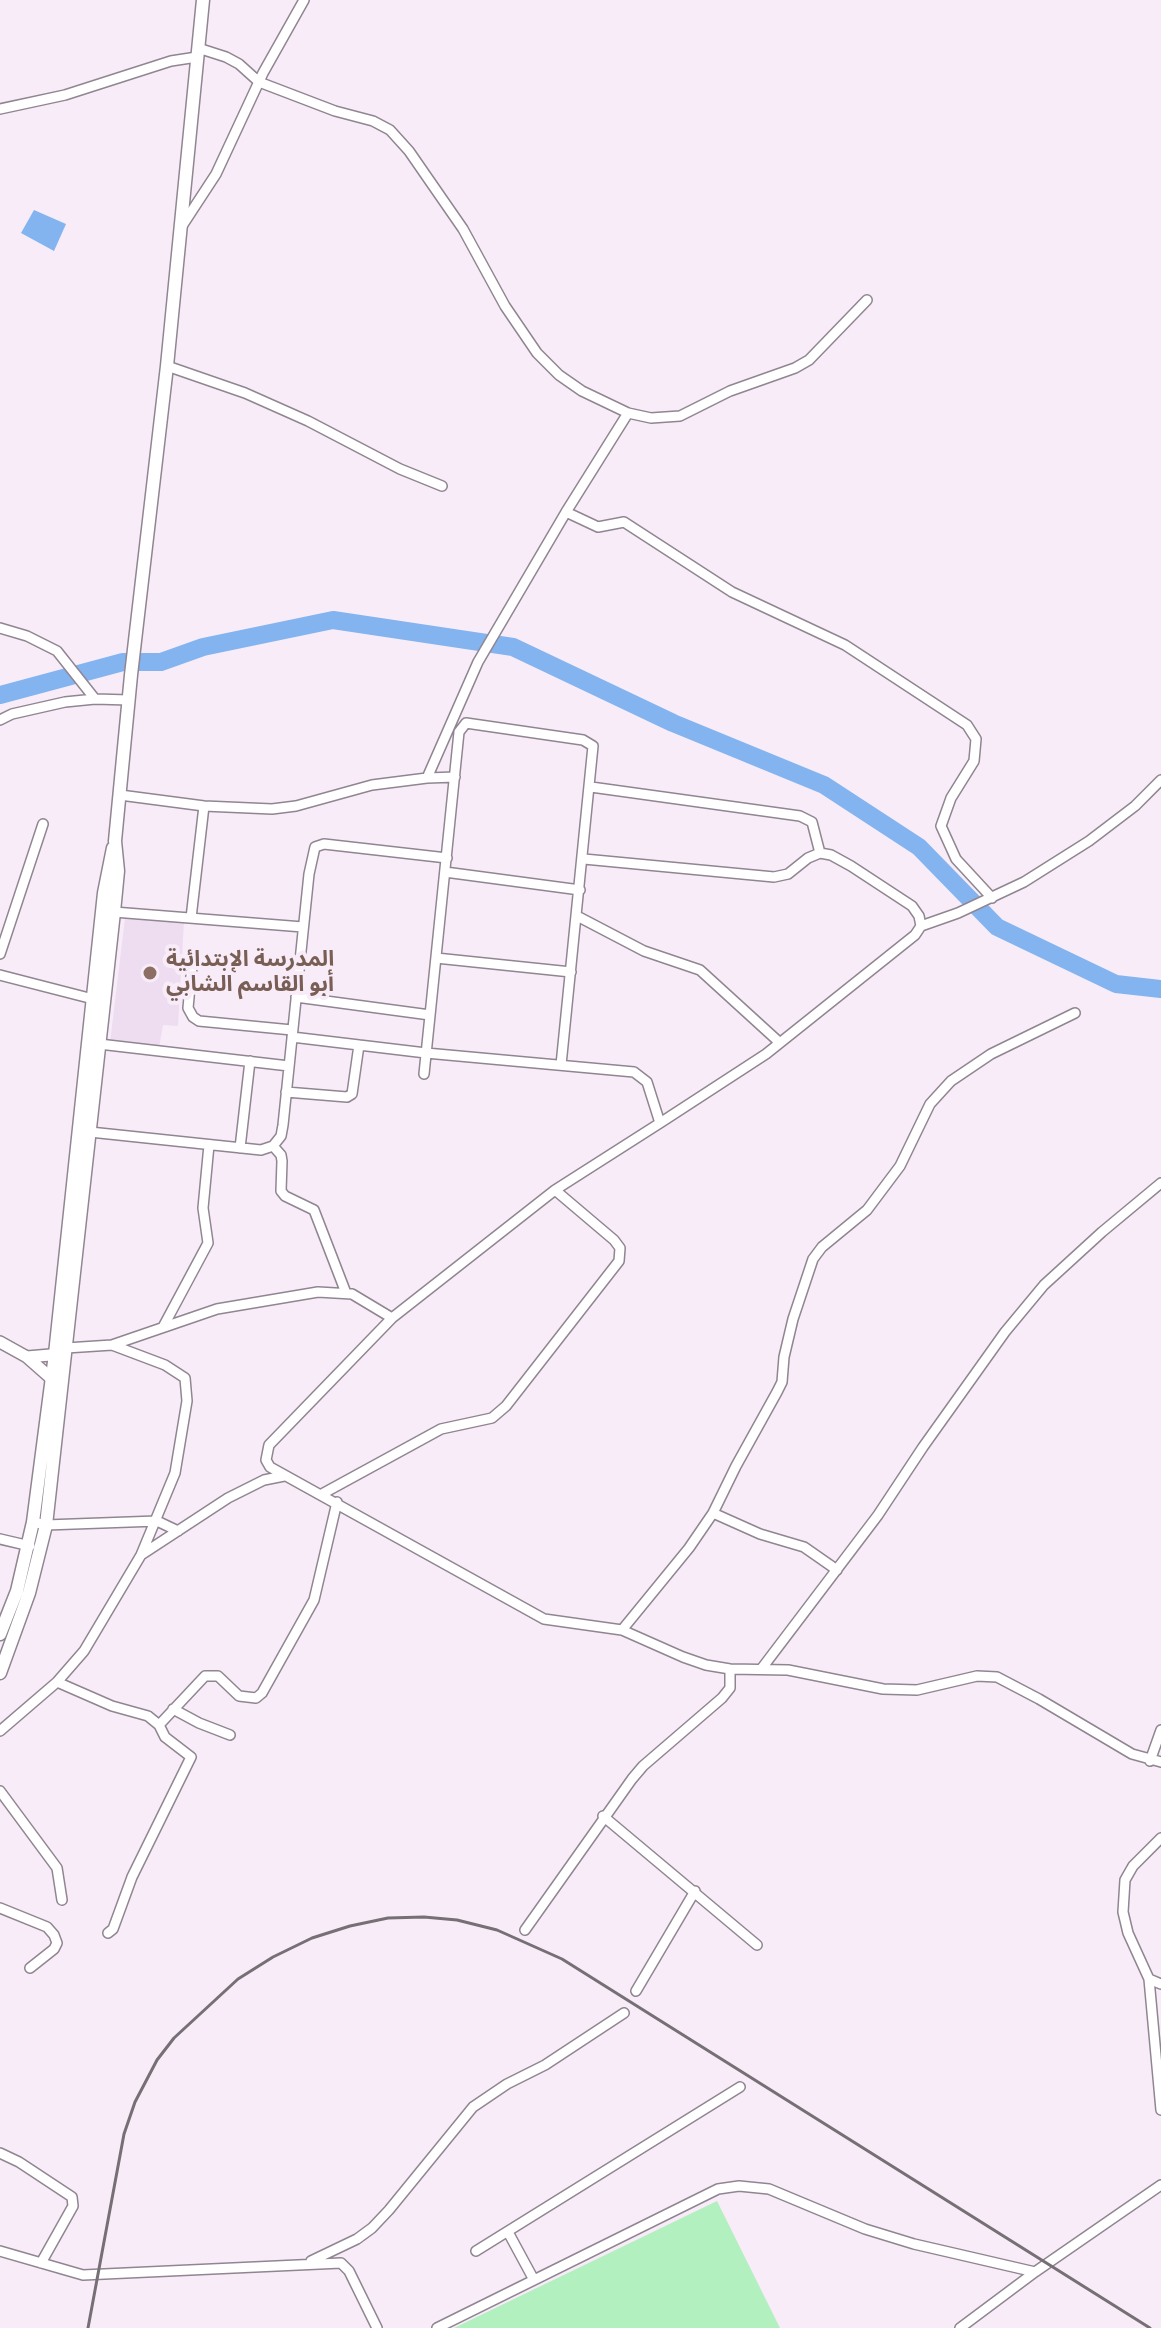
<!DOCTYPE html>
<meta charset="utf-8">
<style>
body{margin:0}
canvas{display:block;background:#f7ecf8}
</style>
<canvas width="1161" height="2328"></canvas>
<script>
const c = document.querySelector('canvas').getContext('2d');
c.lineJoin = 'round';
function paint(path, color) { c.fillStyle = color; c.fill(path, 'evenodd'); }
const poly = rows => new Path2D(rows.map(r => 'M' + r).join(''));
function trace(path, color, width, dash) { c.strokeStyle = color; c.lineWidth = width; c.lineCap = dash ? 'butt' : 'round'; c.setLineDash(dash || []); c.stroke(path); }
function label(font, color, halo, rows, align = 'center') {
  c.font = font + ' "IBM Plex Sans","Noto Sans Arabic",sans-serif'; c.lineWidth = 8; c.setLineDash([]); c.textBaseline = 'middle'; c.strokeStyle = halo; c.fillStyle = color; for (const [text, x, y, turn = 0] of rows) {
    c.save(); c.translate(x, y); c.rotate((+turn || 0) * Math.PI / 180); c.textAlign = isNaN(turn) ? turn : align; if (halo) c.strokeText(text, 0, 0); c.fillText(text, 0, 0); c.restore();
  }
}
const built = poly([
 [125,918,184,921,178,1026,163,1025,159,1048,110,1043]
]);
const green = poly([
 [717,2201,780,2328,454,2328]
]);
const water = poly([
 [34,210,66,224,54,251,21,233]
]);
const river = poly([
 [0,695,123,662,161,662,203,647,333,620,513,647,673,723,824,785,919,847,997,927,1116,984,1161,989]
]);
const minor = poly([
 [198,48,226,57,239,64,259,82,335,111,373,121,390,130,409,151,463,229,505,306,537,353,559,375,582,391,628,413,651,418,680,416,730,391,795,368,809,360,867,300],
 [0,109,65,95,171,61,197,57],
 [182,226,216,174,263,73,304,0],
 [167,366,245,393,308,421,400,469,442,486],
 [628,413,566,512,598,527,624,522,732,592,845,645,967,725,976,739,974,761,951,798,941,826,956,859,992,898],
 [0,628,27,636,57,651,95,699],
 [0,720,12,714,65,702,95,699,129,700],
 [427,778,478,662,566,512],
 [591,787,800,816,812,822,820,853],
 [120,795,204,806,272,809,296,806,372,785,427,778,455,777],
 [584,859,774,877,788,874,808,858,820,853,831,855,851,866,912,906,919,916,921,926],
 [445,872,580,890],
 [114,912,303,927],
 [577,916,644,951,700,970,779,1042],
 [191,918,204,806],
 [0,954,43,824],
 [436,958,571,972],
 [192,966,188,1008,193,1017,199,1021,292,1030],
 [0,975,93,999],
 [296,997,430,1015],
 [292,1037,426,1053,634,1072,647,1082,660,1123,555,1190,392,1318,269,1445,266,1460,270,1467,544,1619,622,1630,683,1657,706,1665,730,1669,788,1670,883,1689,917,1690,977,1676,997,1677,1039,1699,1132,1754,1161,1762],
 [99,1044,289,1066],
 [424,1074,459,732,466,723,583,740,593,746,561,1065],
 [286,1092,347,1097,352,1094,359,1045],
 [660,1123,766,1054,915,935,921,926,958,913,1024,882,1089,841,1135,806,1161,780],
 [90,1132,261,1150,273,1146,281,1136,283,1125,309,874,315,847,324,844,447,858],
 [273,1146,281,1155,282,1161,281,1191,285,1196,314,1210,346,1293],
 [240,1148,250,1061],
 [163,1327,208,1243,203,1208,209,1145],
 [66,1348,112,1345,217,1309,318,1292,352,1294,392,1318],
 [322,1494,441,1429,492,1418,506,1406,619,1261,620,1248,614,1240,555,1190],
 [713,1513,760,1534,804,1547,837,1570],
 [33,1522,46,1525,157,1521,178,1531],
 [0,1539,30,1546],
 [141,1555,228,1498,264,1480,284,1476],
 [622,1630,689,1548,713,1513,736,1466,777,1392,782,1382,784,1357,793,1319,813,1259,822,1247,867,1210,900,1166,930,1104,951,1081,991,1054,1075,1013],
 [762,1668,878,1515,923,1447,1005,1332,1044,1285,1102,1232,1161,1183],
 [57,1682,112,1706,148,1716,159,1725,165,1737,191,1757,132,1877,113,1929,108,1933],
 [173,1709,199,1723,230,1735],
 [159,1725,205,1676,218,1676,239,1696,256,1698,262,1693,314,1600,337,1502],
 [0,1731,57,1682,84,1651,141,1555,175,1473,187,1401,185,1378,165,1365,112,1345],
 [1150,1761,1161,1730],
 [0,1791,57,1868,62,1900],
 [603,1816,757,1945],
 [1161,1838,1133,1866,1125,1880,1123,1912,1128,1933,1149,1979,1161,2110],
 [0,1908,47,1927,54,1935,57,1943,54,1949,30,1968],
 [525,1930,632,1779,643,1766,722,1698,730,1688,730,1669],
 [1149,1979,1161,1984],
 [636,1991,695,1891],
 [0,2153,19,2162,72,2197,73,2206,41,2263],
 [508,2232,534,2280],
 [0,2251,83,2275,341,2263,349,2271,377,2328],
 [476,2251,740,2087],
 [311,2261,357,2239,372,2228,389,2210,473,2107,507,2084,545,2065,624,2013],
 [437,2328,718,2189,739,2186,769,2189,865,2229,914,2244,1035,2272,1161,2185],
 [960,2328,1035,2272]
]);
const tertiary = poly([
 [0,1342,27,1357,52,1379,59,1380],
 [27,1357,62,1354]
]);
const secondary = poly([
 [0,1634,17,1591,33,1522,55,1354,104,893,113,848],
 [0,1673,29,1593,46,1525,114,912,118,871,115,841,131,675,167,366,203,0]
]);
const rail = poly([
 [88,2328,124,2134,135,2102,157,2060,174,2038,238,1979,273,1957,312,1938,350,1926,388,1918,424,1917,457,1920,497,1930,562,1959,1150,2328]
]);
const markers = [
 [150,973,8,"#8d6e63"]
];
const educationNames = [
 ["المدرسة الإبتدائية",166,960],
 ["أبو القاسم الشابي",166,985]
];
paint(built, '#eeddf0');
paint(green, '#b2f0bf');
paint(water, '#83b4ef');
trace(river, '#83b4ef', 18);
trace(minor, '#908691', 12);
trace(tertiary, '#908691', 14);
trace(secondary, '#908691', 15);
trace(minor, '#fff', 9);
trace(tertiary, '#fff', 11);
trace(secondary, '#fff', 12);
trace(rail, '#767076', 3);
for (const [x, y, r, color] of markers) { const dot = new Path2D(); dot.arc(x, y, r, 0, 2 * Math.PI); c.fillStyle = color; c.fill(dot); trace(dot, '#f7ecf8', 3); }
label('bold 22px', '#785e54', '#f7ecf8', educationNames, 'left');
</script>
